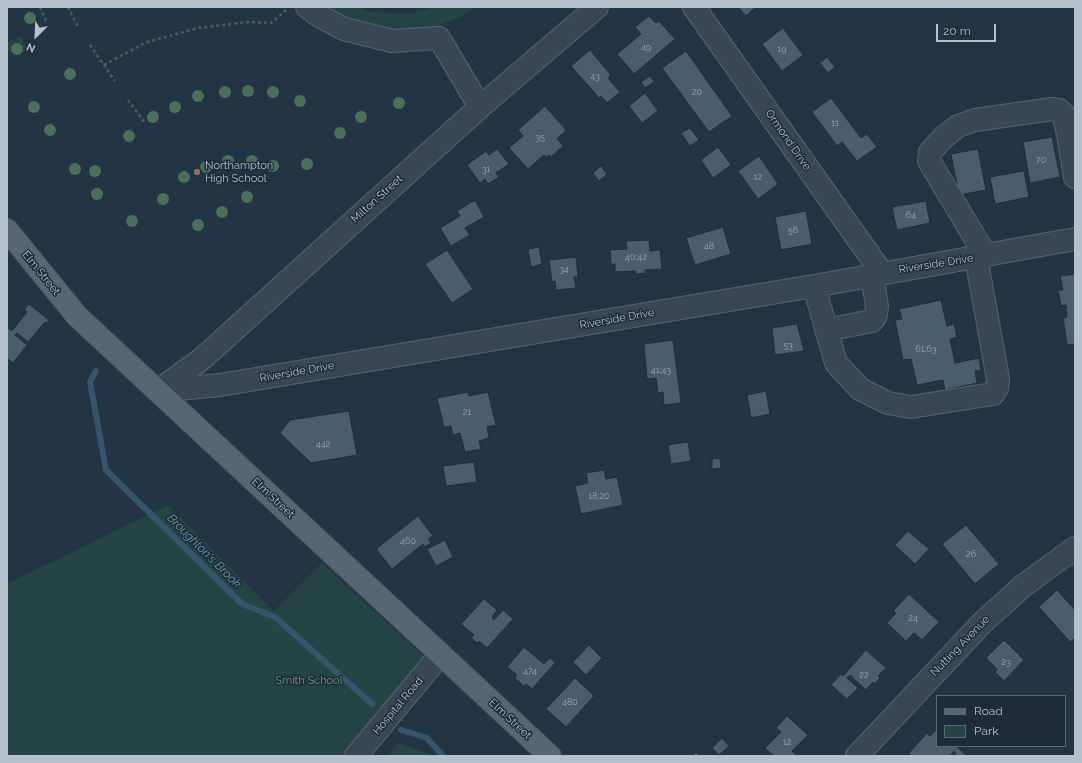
<!DOCTYPE html>
<style>
body{margin:0}
#map{position:relative;width:1082px;height:763px;overflow:hidden;background:#233544;font-family:Raleway,sans-serif}
canvas{display:block}
.frame{position:absolute;inset:0;border:8px solid #b5c1cd;pointer-events:none}
.legend{position:absolute;left:936px;top:695px;width:130px;height:52px;box-sizing:border-box;background:#1d2c38;border:1px solid #5a6874;margin:0;padding:5px 7px;list-style:none;font-size:12px;color:#b5c1cd}
.legend li{display:flex;align-items:center;gap:8px;height:20px}
.legend b{width:20px;border:1px solid #5a6874}
.north{position:absolute;left:16px;top:16px;width:40px;height:40px;-webkit-text-stroke:3px #1d2c38;paint-order:stroke;rotate:204deg;font-size:11px;font-weight:700;line-height:16px;text-align:center;color:#b5c1cd}
.north::after{content:'';display:block;margin:auto;width:14px;height:18px;background:#b5c1cd;clip-path:polygon(50% 0,100% 100%,50% 72%,0 100%)}
.scale{position:absolute;left:936px;top:24px;width:60px;height:18px;box-sizing:border-box;border:2px solid #b5c1cd;border-top:0;padding-left:5px;font-size:12px;line-height:14px;white-space:nowrap;color:#b5c1cd;-webkit-text-stroke:3px #1d2c38;paint-order:stroke}
</style>
<div id="map">
<canvas width="1082" height="763"></canvas>
<div class="frame"></div>
<ul class="legend">
<li><b style="height:5px;background:#566673"></b>Road</li>
<li><b style="height:11px;background:#254444"></b>Park</li>
</ul>
<div class="north">N</div>
<div class="scale">20 m</div>
</div>
<script>
const c = document.querySelector('canvas').getContext('2d');
c.lineJoin = 'round';
function paint(path, color) { c.fillStyle = color; c.fill(path, 'evenodd'); }
const poly = rows => new Path2D(rows.map(r => 'M' + r).join(''));
function trace(path, color, width, dash) { c.strokeStyle = color; c.lineWidth = width; c.lineCap = dash ? 'butt' : 'round'; c.setLineDash(dash || []); c.stroke(path); }
function label(font, color, halo, rows, align = 'center') {
  c.font = font + ' Raleway,sans-serif'; c.lineWidth = 3; c.setLineDash([]); c.textBaseline = 'middle'; c.strokeStyle = halo; c.fillStyle = color; for (const [text, x, y, turn = 0] of rows) {
    c.save(); c.translate(x, y); c.rotate((+turn || 0) * Math.PI / 180); c.textAlign = isNaN(turn) ? turn : align; if (halo) c.strokeText(text, 0, 0); c.fillText(text, 0, 0); c.restore();
  }
}
const green = poly([
 [319,7,358,7,371,12,408,14,435,7,475,7,459,18,423,30,389,32,357,27],
 [21,36,26,48,24,52,19,54,7,52,7,42],
 [168,505,274,611,322,563,424,657,343,756,7,756,7,584],
 [399,743,435,756,388,756]
]);
const stream = poly([
 [96,371,90,382,106,470,242,604,275,617,372,704],
 [401,730,427,738,443,756]
]);
const building = poly([
 [738,7,756,7,746,16,738,7],
 [649,16,656,23,659,21,675,39,634,74,617,54,641,34,635,27,649,16],
 [783,28,803,55,782,71,762,44,783,28],
 [590,50,611,75,608,78,620,92,607,103,601,96,599,98,571,66,590,50],
 [686,51,732,116,709,132,662,68,686,51],
 [827,57,835,67,828,73,820,63,827,57],
 [650,76,654,82,645,88,641,82,650,76],
 [645,93,658,111,642,123,629,106,645,93],
 [831,98,861,138,867,134,877,147,857,161,842,142,837,146,812,112,831,98],
 [545,106,566,130,557,139,563,146,551,157,549,155,546,157,544,155,528,169,509,148,523,136,518,130,545,106],
 [690,128,699,140,690,146,681,133,690,128],
 [1052,137,1060,177,1030,183,1023,142,1052,137],
 [718,147,731,165,713,178,701,160,718,147],
 [497,149,509,164,496,173,499,177,488,184,485,179,480,183,467,165,486,151,489,155,497,149],
 [978,149,986,190,959,195,951,154,978,149],
 [759,156,778,184,758,199,738,171,759,156],
 [601,166,607,174,599,181,593,173,601,166],
 [1024,171,1029,197,995,204,990,177,1024,171],
 [475,200,484,217,465,228,470,235,451,246,440,228,460,216,457,211,475,200],
 [926,201,930,223,897,230,892,207,926,201],
 [806,211,812,244,781,250,775,217,806,211],
 [723,227,731,254,695,265,686,238,723,227],
 [649,240,650,251,660,250,662,269,645,270,646,273,636,274,635,271,615,272,615,264,611,264,610,250,627,249,626,241,649,240],
 [539,247,542,264,531,267,528,249,539,247],
 [447,250,473,289,452,303,425,264,447,250],
 [576,257,578,277,574,277,576,288,556,290,555,281,552,282,549,260,576,257],
 [1075,274,1075,344,1067,345,1063,318,1067,317,1066,305,1061,306,1058,290,1063,290,1060,276,1075,274],
 [941,300,947,326,954,324,957,337,950,339,955,363,979,358,981,370,975,371,977,383,945,390,943,380,917,385,911,359,903,360,895,320,902,319,899,309,941,300],
 [29,304,49,320,46,323,45,322,28,342,17,333,15,335,27,345,13,363,7,358,7,329,8,328,12,331,27,312,24,310,29,304],
 [797,324,804,351,775,355,772,328,797,324],
 [673,340,681,403,664,405,663,392,658,393,656,378,647,379,644,344,673,340],
 [766,391,770,414,751,418,747,395,766,391],
 [468,392,469,396,488,392,496,425,487,427,489,438,479,441,481,449,465,452,460,433,453,435,451,426,444,427,437,398,468,392],
 [349,411,357,455,311,463,280,433,290,420,349,411],
 [688,442,691,461,671,464,668,445,688,442],
 [720,458,721,468,712,469,712,459,720,458],
 [474,462,477,482,446,486,443,466,474,462],
 [604,470,606,479,617,477,623,505,581,514,575,486,588,483,586,473,604,470],
 [418,516,433,536,428,539,431,543,425,547,423,544,392,569,376,549,418,516],
 [966,525,999,564,975,584,942,544,966,525],
 [908,531,929,549,915,564,895,545,908,531],
 [445,540,453,557,436,566,427,549,445,540],
 [1057,590,1075,610,1075,638,1070,642,1039,607,1057,590],
 [909,594,939,622,922,640,914,633,906,641,887,623,896,613,893,611,909,594],
 [484,599,497,610,492,617,494,620,503,610,513,619,487,648,479,641,477,643,471,638,474,635,461,624,484,599],
 [1004,640,1024,660,1004,681,995,672,997,669,986,658,1004,640],
 [589,645,602,658,586,675,573,662,589,645],
 [524,647,544,664,550,658,555,663,532,689,526,684,524,686,515,678,517,675,507,667,524,647],
 [866,650,886,668,878,676,880,678,875,684,873,682,866,690,850,675,847,678,858,688,847,699,831,685,841,674,843,676,866,650],
 [575,678,594,696,566,727,546,709,575,678],
 [787,716,808,735,792,751,797,756,774,756,765,748,781,732,776,728,787,716],
 [937,729,937,746,956,746,967,756,954,756,956,754,954,751,950,756,911,756,909,753,927,733,930,736,937,729],
 [722,738,729,746,719,755,712,748,722,738],
 [696,752,700,756,692,756,696,752]
]);
const path = poly([
 [40,7,46,21],
 [68,7,78,27],
 [90,45,115,81],
 [104,65,147,42,198,28,248,22,271,23,286,10],
 [128,100,145,123]
]);
const minor = poly([
 [307,7,319,16,344,29,392,41,439,38,480,107],
 [694,7,882,273],
 [986,256,929,161,930,152,944,137,958,126,975,120,1052,109,1059,110,1063,113,1068,134,1075,177],
 [814,286,836,363,860,389,888,403,911,407,993,394,997,388,998,379,976,257],
 [826,330,872,321,876,315,877,306,872,275],
 [158,391,220,385,814,286,1075,239],
 [158,391,203,358,480,107,597,7],
 [356,756,440,655],
 [857,756,983,622,1023,586,1075,548]
]);
const major = poly([
 [7,230,77,316,550,756]
]);
const trees = [
 [30,18],
 [17,49],
 [70,74],
 [248,91],
 [225,92],
 [273,92],
 [198,96],
 [300,101],
 [399,103],
 [34,107],
 [175,107],
 [153,117],
 [361,117],
 [50,130],
 [340,133],
 [129,136],
 [228,161],
 [252,161],
 [307,164],
 [273,166],
 [206,167],
 [75,169],
 [95,171],
 [184,177],
 [97,194],
 [247,197],
 [163,199],
 [222,212],
 [132,221],
 [198,225]
];
const markers = [
 [197,172,4,"#8d6e63"]
];
const numberNames = [
 ["49",646,47],
 ["19",782,49],
 ["43",595,76],
 ["20",697,92],
 ["11",835,123],
 ["35",540,137],
 ["70",1041,160],
 ["31",486,169],
 ["12",758,177],
 ["64",911,215],
 ["56",793,230],
 ["48",709,246],
 ["40;42",636,257],
 ["34",564,269],
 ["53",788,345],
 ["61;63",926,349],
 ["41;43",661,370],
 ["21",467,412],
 ["442",323,444],
 ["18;20",599,496],
 ["460",408,541],
 ["26",971,554],
 ["24",913,618],
 ["23",1006,662],
 ["474",530,671],
 ["22",864,675],
 ["480",570,702],
 ["12",787,742]
];
const streetNames = [
 ["Ormond Drive",788,140,55],
 ["Milton Street",377,199,-42],
 ["Riverside Drive",936,264,-9],
 ["Elm Street",41,273,51],
 ["Riverside Drive",617,319,-10],
 ["Riverside Drive",297,372,-10],
 ["Elm Street",273,498,43],
 ["Nutting Avenue",960,646,-46],
 ["Hospital Road",398,706,-50],
 ["Elm Street",510,719,43]
];
const poiNames = [
 ["Northampton",205,166],
 ["High School",205,179]
];
const parkNames = [
 ["Smith School",309,681]
];
const waterNames = [
 ["Broughton's Brook",204,551,45]
];
paint(green, '#254444');
trace(stream, '#36546c', 6);
paint(building, '#495d6c');
trace(building, '#1f2e3a', 1);
trace(minor, '#566470', 24);
trace(major, '#42505c', 24);
trace(path, '#446060', 2.5, [3, 3]);
trace(minor, '#384753', 22);
trace(major, '#566673', 22);
c.fillStyle = '#4a705c';
for (const [x, y] of trees) { c.beginPath(); c.arc(x, y, 6, 0, 2 * Math.PI); c.fill(); }
for (const [x, y, r, color] of markers) { const dot = new Path2D(); dot.arc(x, y, r, 0, 2 * Math.PI); c.fillStyle = color; c.fill(dot); trace(dot, '#1d2c38', 1.5); }
label('9px', '#9aa8b5', null, numberNames);
label('11px', '#b5c1cd', '#1d2c38', streetNames);
label('11px', '#b5c1cd', '#1d2c38', poiNames, 'left');
label('11px', '#69a06f', '#1d2c38', parkNames);
label('italic 12px', '#7296b3', '#1d2c38', waterNames);
</script>
